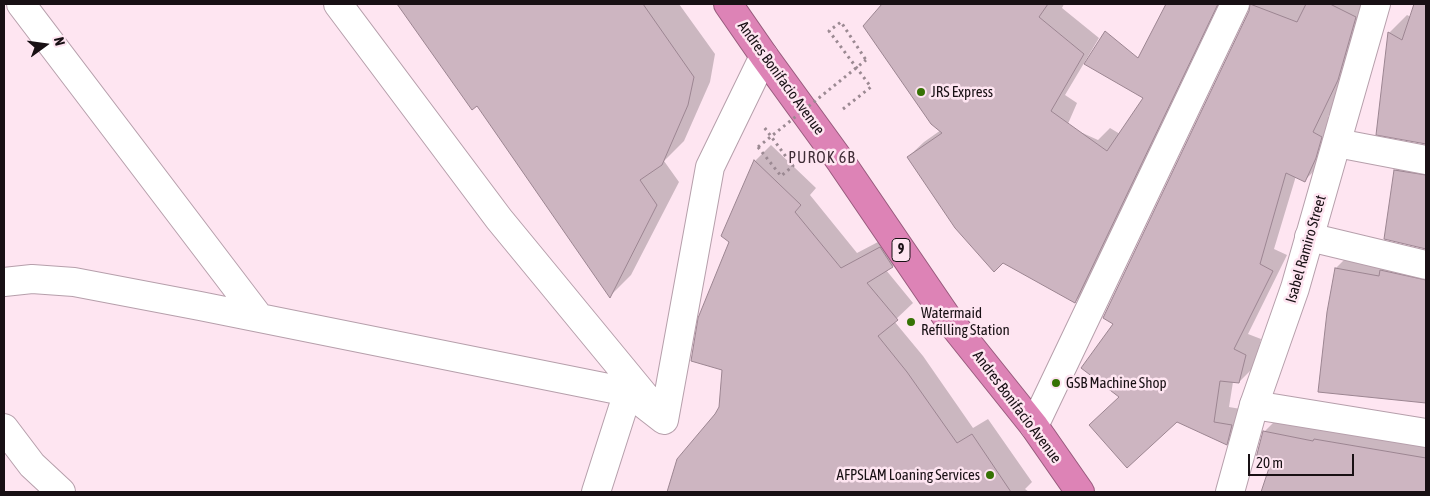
<!DOCTYPE html>
<style>
body{margin:0}
#map{position:relative;width:1430px;height:496px;overflow:hidden;background:#fee5f1;font-family:"Asap Condensed",sans-serif}
canvas{display:block}
.frame{position:absolute;inset:0;border:5px solid #181014;pointer-events:none}
.north{position:absolute;left:20px;top:20px;width:50px;height:50px;-webkit-text-stroke:4px #fee5f1;paint-order:stroke;rotate:76deg;font-size:14px;font-weight:700;line-height:20px;text-align:center;color:#181014}
.north::after{content:'';display:block;margin:auto;width:18px;height:22px;background:#181014;clip-path:polygon(50% 0,100% 100%,50% 72%,0 100%)}
.scale{position:absolute;left:1248px;top:454px;width:106px;height:22px;box-sizing:border-box;border:2px solid #181014;border-top:0;padding-left:6px;font-size:15px;line-height:18px;white-space:nowrap;color:#181014;-webkit-text-stroke:4px #fee5f1;paint-order:stroke}
</style>
<div id="map">
<canvas width="1430" height="496"></canvas>
<div class="frame"></div>
<div class="north">N</div>
<div class="scale">20 m</div>
</div>
<script>
const c = document.querySelector('canvas').getContext('2d');
c.lineJoin = 'round';
function paint(path, color) { c.fillStyle = color; c.fill(path, 'evenodd'); }
const poly = rows => new Path2D(rows.map(r => 'M' + r).join(''));
function trace(path, color, width, dash) { c.strokeStyle = color; c.lineWidth = width; c.lineCap = dash ? 'butt' : 'round'; c.setLineDash(dash || []); c.stroke(path); }
function label(font, color, halo, rows, align = 'center') {
  c.font = font + ' "Asap Condensed",sans-serif'; c.lineWidth = 5; c.setLineDash([]); c.textBaseline = 'middle'; c.strokeStyle = halo; c.fillStyle = color; for (const [text, x, y, turn = 0] of rows) {
    c.save(); c.translate(x, y); c.rotate((+turn || 0) * Math.PI / 180); c.textAlign = isNaN(turn) ? turn : align; if (halo) c.strokeText(text, 0, 0); c.fillText(text, 0, 0); c.restore();
  }
}
const shadow = poly([
 [398,4,679,4,715,54,710,82,684,141,664,161,679,182,631,275,610,296,477,105,472,108],
 [883,4,1064,4,1062,8,1099,38,1065,95,1077,103,1067,126,1098,140,1110,128,1120,134,1145,97,1167,6,1169,4,1225,4,1090,286,1075,302,908,157,924,142,941,130,864,26],
 [1252,4,1370,4,1353,63,1328,117,1337,121,1320,165,1304,181,1296,176,1274,249,1287,255,1248,334,1261,339,1254,367,1239,382,1233,382,1229,407,1247,410,1242,428,1227,443,1120,396,1115,324,1250,11],
 [1416,4,1426,4,1426,143,1377,134,1389,33,1407,15,1411,17],
 [771,145,816,188,810,195,857,253,897,232,909,250,893,266,886,270,913,303,894,321,923,356,973,428,988,419,1032,482,1025,489,1029,492,669,492,678,460,721,407,730,241,723,235,755,161],
 [1413,152,1426,155,1426,248,1386,238,1395,170],
 [1354,250,1426,259,1426,337,1328,312,1336,268],
 [1283,413,1426,436,1426,492,1262,492,1272,464,1264,432]
]);
const building = poly([
 [397,4,643,4,694,77,688,105,662,165,640,180,657,205,610,298,477,106,472,110,397,4],
 [882,4,1048,4,1039,17,1084,54,1051,111,1107,151,1143,98,1084,64,1105,31,1138,58,1166,4,1218,4,1075,303,1003,263,994,272,955,228,907,157,942,133,931,124,863,26,882,4],
 [1250,4,1297,22,1306,4,1330,4,1356,17,1338,80,1313,132,1322,137,1316,158,1305,182,1286,173,1260,264,1273,271,1234,349,1246,355,1239,383,1220,381,1214,422,1232,425,1227,445,1177,422,1127,468,1089,425,1119,397,1081,368,1113,324,1103,318,1249,11,1250,4],
 [1414,4,1426,4,1426,144,1376,135,1388,32,1402,40,1414,4],
 [754,160,801,205,795,212,841,268,880,247,893,267,867,283,898,320,878,336,907,372,957,443,972,434,1011,492,667,492,677,459,715,414,719,407,722,370,691,361,698,318,729,242,721,236,754,160],
 [1394,170,1426,175,1426,249,1384,239,1394,170],
 [1335,268,1379,276,1380,270,1426,280,1426,403,1318,392,1327,312,1335,268],
 [1263,431,1313,441,1314,439,1426,458,1426,492,1261,492,1270,465,1256,458,1263,431]
]);
const path = poly([
 [843,109,871,87,829,31,841,22,866,60],
 [758,147,781,176,793,166,764,127]
]);
const street = poly([
 [21,4,259,317],
 [338,4,499,219,648,400],
 [1337,143,1426,160],
 [1309,237,1426,265],
 [4,282,32,279,74,282,200,306,628,392,664,420,710,167,764,56],
 [1254,405,1426,433],
 [1034,426,1235,4],
 [4,428,32,465,61,492],
 [596,492,628,392]
]);
const secondary = poly([
 [1230,492,1254,405,1295,288,1376,4]
]);
const highway = poly([
 [728,4,764,56,841,162,946,316,1034,426,1080,492]
]);
const pathBridge = poly([
 [758,147,866,60]
]);
const markers = [
 [921,92,5,"#367204"],
 [911,322,5,"#367204"],
 [1056,383,5,"#367204"],
 [990,475,5,"#367204"]
];
const shields = [
 [901,250,18]
];
const shieldNames = [
 ["9",901,250]
];
const streetNames = [
 ["Andres Bonifacio Avenue",781,78,54],
 ["Isabel Ramiro Street",1306,249,-74],
 ["Andres Bonifacio Avenue",1017,407,53]
];
const poiNames = [
 ["JRS Express",931,92],
 ["Watermaid",921,313],
 ["Refilling Station",921,330],
 ["GSB Machine Shop",1066,383],
 ["AFPSLAM Loaning Services",980,475,"right"]
];
const neighbourhoodNames = [
 ["PUROK 6B",822,158]
];
paint(shadow, '#0003');
paint(building, '#cdb5c1');
trace(building, '#9c8591', 1);
trace(street, '#b69fab', 30);
trace(secondary, '#b69fab', 30);
trace(highway, '#985b7d', 30);
trace(path, '#9b8992', 3, [2.5, 4]);
trace(street, '#fff', 28);
trace(secondary, '#fff', 28);
trace(highway, '#dd83b6', 28);
trace(pathBridge, '#9b8992', 3, [2.5, 4]);
for (const [x, y, r, color] of markers) { const dot = new Path2D(); dot.arc(x, y, r, 0, 2 * Math.PI); c.fillStyle = color; c.fill(dot); trace(dot, '#fee5f1', 2); }
for (const [x, y, w] of shields) { const box = new Path2D(); box.roundRect(x - w / 2, y - 11.5, w, 23, 4); c.fillStyle = '#fee5f1'; c.fill(box); trace(box, '#181014', 1); }
label('bold 14px', '#181014', null, shieldNames);
label('15px', '#181014', '#fee5f1', streetNames);
label('15px', '#181014', '#fee5f1', poiNames, 'left');
c.letterSpacing = '1px';
label('16px', '#402d37', '#fee5f1', neighbourhoodNames);
c.letterSpacing = '0px';
</script>
